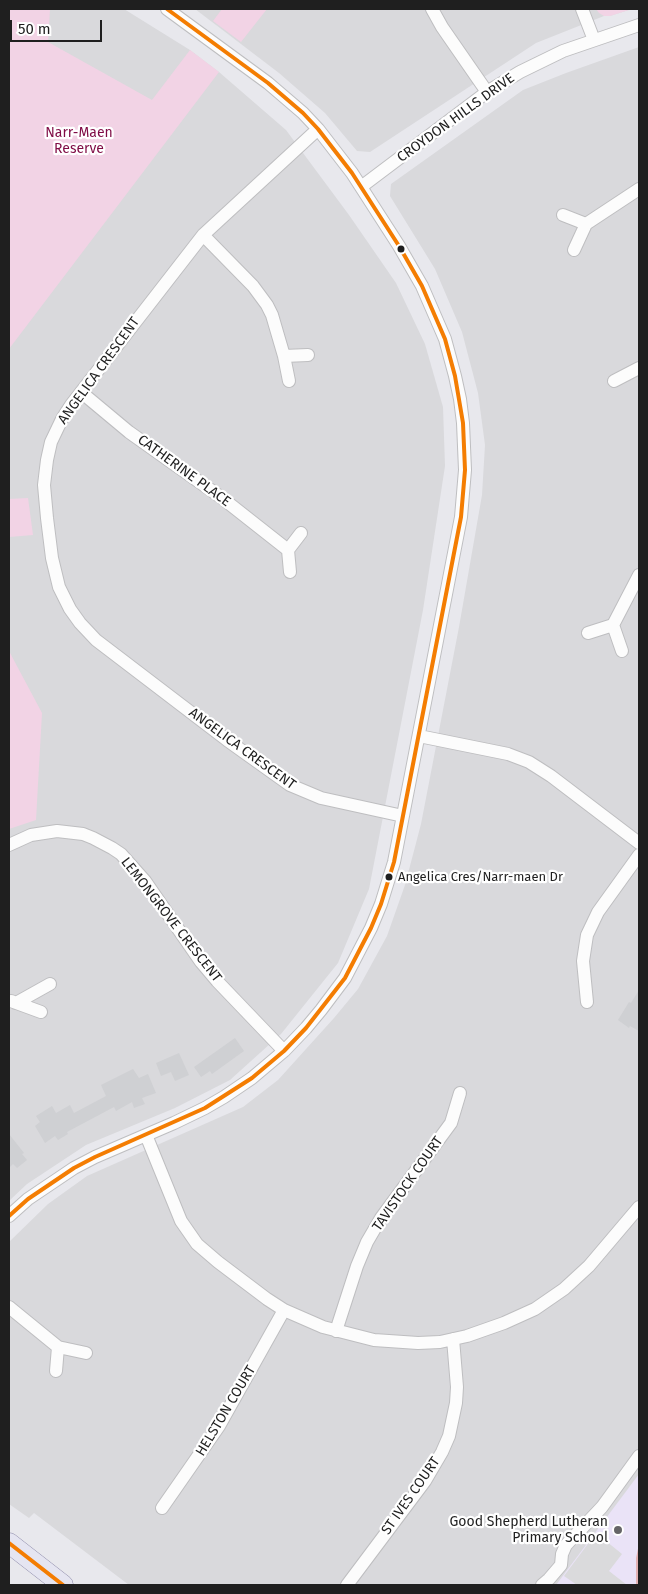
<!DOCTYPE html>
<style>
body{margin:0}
#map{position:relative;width:648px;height:1594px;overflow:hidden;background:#e8e8ed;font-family:"Fira Sans",sans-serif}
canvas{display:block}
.frame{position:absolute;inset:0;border:10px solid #1f1f1f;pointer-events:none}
.scale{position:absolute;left:10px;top:20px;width:92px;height:22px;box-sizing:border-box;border:2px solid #1f1f1f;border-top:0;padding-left:6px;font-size:15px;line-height:18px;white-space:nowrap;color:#1f1f1f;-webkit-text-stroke:4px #fff;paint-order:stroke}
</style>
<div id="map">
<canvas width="648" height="1594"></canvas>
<div class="frame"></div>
<div class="scale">50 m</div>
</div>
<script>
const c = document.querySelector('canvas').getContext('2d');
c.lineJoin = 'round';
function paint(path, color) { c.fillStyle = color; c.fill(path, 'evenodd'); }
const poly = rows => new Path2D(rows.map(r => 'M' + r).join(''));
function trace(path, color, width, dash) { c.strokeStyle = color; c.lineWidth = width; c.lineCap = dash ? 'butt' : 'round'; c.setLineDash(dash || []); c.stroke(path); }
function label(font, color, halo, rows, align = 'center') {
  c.font = font + ' "Fira Sans",sans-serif'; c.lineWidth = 4.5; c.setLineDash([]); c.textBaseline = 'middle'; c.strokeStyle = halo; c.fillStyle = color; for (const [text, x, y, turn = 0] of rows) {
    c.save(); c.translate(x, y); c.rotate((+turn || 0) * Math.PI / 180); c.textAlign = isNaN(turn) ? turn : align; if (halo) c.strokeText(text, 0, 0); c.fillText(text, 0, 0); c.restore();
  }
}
const residential = poly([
 [9,9,124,9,190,50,219,72,286,130,349,215,396,283,425,344,443,407,445,466,423,610,369,889,338,963,281,1034,230,1080,175,1108,86,1145,27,1184,9,1201],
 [195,9,632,9,610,16,604,16,536,43,370,152,357,151,325,113,279,73],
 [639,47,639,1585,129,1585,34,1513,29,1518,9,1504,9,1242,48,1204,87,1176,243,1107,278,1080,334,1018,358,989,387,936,405,885,421,824,459,627,482,495,485,445,478,393,462,332,435,269,390,196,391,184,523,90,566,73]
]);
const education = poly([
 [639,1474,639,1585,556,1585]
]);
const park = poly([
 [9,9,50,9,48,42,152,100,190,50,219,72,9,349],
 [222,9,267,9,241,42,213,21],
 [596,9,632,9,610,16,604,16,599,13],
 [28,498,33,535,9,537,9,499],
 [9,651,42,713,36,820,9,829]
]);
const pitch = poly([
 [639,1544,639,1585,636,1585,636,1558]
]);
const parking = poly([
 [596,1533,622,1554,609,1571,627,1585,577,1585,564,1576]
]);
const building = poly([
 [639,990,639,1031,630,1026,629,1028,618,1020,629,1002,631,1003],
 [235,1038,244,1051,212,1074,210,1071,201,1077,194,1067],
 [179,1053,189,1075,175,1081,171,1072,161,1076,156,1063],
 [133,1069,139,1078,148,1074,156,1093,142,1098,145,1104,134,1108,132,1102,116,1111,114,1107,67,1132,68,1134,58,1140,55,1136,45,1143,35,1126,40,1122,36,1116,52,1106,56,1113,70,1105,74,1113,106,1096,101,1085],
 [9,1134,24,1153,22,1154,27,1160,17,1168,13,1164,9,1168]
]);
const street = poly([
 [432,9,442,27,487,92],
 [582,9,594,40],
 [318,129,203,235,71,405,62,419,51,442,47,460,44,485,47,518,52,558,59,587,70,609,80,623,96,640,227,740,290,785,321,798,403,816],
 [361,187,487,92,520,72,563,51,639,25],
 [563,215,586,224,574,250],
 [586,224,639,189],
 [203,235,253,286,267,305,272,315,284,356,289,381],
 [284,356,308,355],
 [614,381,639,368],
 [81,392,129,432,222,498,288,550],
 [290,572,288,550,301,533],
 [613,625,639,575],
 [588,633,613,625,622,651],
 [419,736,508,754,529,762,551,776,639,843],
 [9,845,31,835,57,831,83,834,93,838,112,848,121,854,145,881,201,962,217,981,284,1051],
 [11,1001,41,1012],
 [587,1002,583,961,587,935,598,912,639,855],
 [16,1003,50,984],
 [146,1135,181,1221,197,1244,218,1262,267,1299,284,1310,323,1327,374,1340,418,1343,440,1342,467,1336,504,1323,535,1309,564,1289,589,1266,639,1207],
 [9,1216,28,1199,74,1168,95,1157,174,1123,205,1108,224,1097,252,1078,284,1051,306,1028,321,1010,345,978,371,928,381,904,394,862,461,517,465,470,463,423,460,399,455,376,445,339,422,286,399,246,352,173,318,129,303,113,268,83,167,9],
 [9,1307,58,1347],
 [336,1331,357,1266,367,1242,381,1218,451,1123,460,1093],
 [56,1371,58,1347,86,1353],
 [162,1508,219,1426,284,1310],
 [347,1585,425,1481,442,1452,449,1436,456,1403,457,1387,453,1339],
 [542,1585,549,1579,561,1565,562,1554,566,1545,602,1507,639,1456]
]);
const primary = poly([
 [9,1543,63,1585]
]);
const bus1 = poly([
 [9,1216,28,1199,74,1168,95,1157,205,1108,252,1078,284,1051,306,1028,345,978,371,928,381,904,394,862,461,517,465,470,463,423,455,376,445,339,422,286,399,246,352,173,318,129,303,113,268,83,167,9],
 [9,1543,63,1585]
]);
const markers = [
 [401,249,4.5,"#1f1f1f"],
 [389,877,4.5,"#1f1f1f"],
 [618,1530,5,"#656567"]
];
const busNames = [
 ["Angelica Cres/Narr-maen Dr",398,877]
];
const streetNames = [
 ["CROYDON HILLS DRIVE",456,118,-36],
 ["ANGELICA CRESCENT",99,371,-54],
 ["CATHERINE PLACE",184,471,36],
 ["ANGELICA CRESCENT",242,749,36],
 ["LEMONGROVE CRESCENT",171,920,52],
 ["TAVISTOCK COURT",408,1184,-55],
 ["HELSTON COURT",226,1411,-59],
 ["ST IVES COURT",411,1496,-55]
];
const parkNames = [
 ["Narr-Maen",79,133],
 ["Reserve",79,149]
];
const poiNames = [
 ["Good Shepherd Lutheran",608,1522],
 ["Primary School",608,1538]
];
paint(residential, '#d9d9dc');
paint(education, '#eae3f7');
paint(park, '#f2d3e5');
paint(pitch, '#e3b2b3');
paint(parking, '#dadadc');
paint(building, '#cfd0d3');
trace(street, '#bebec0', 14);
trace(primary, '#8784a4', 21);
trace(street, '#fcfcfc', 12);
trace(primary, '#e5e5f1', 20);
trace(bus1, '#f47d02', 4);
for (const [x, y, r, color] of markers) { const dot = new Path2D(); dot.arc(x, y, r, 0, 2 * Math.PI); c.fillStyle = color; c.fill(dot); trace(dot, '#fff', 2); }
label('13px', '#1f1f1f', '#fff', busNames, 'left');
label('14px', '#1f1f1f', '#fff', streetNames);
label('14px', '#7f0b45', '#fff', parkNames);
label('14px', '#1f1f1f', '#fff', poiNames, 'right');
</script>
